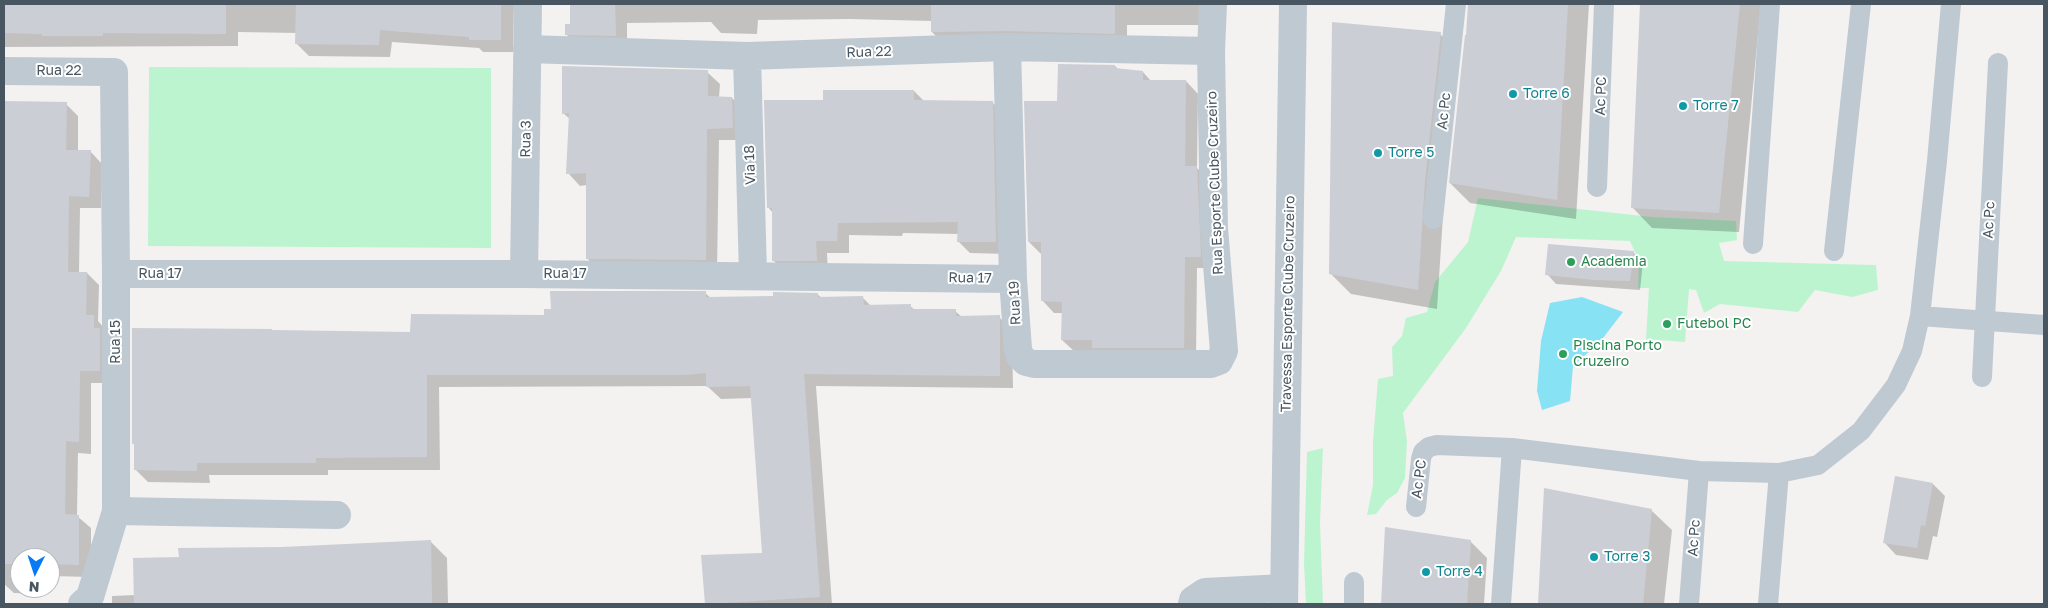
<!DOCTYPE html>
<style>
body{margin:0}
#map{position:relative;width:2048px;height:608px;overflow:hidden;background:#f4f1f1;font-family:"Golos Text",sans-serif}
canvas{display:block}
.frame{position:absolute;inset:0;border:5px solid #475661;pointer-events:none}
.north{position:absolute;left:10px;top:548px;width:50px;height:50px;box-sizing:border-box;background:#fff;border:1px solid #b5bbc0;border-radius:50%;rotate:184deg;font-size:14px;font-weight:700;line-height:20px;text-align:center;color:#475661}
.north::after{content:'';display:block;margin:auto;width:18px;height:22px;background:#097af6;clip-path:polygon(50% 0,100% 100%,50% 72%,0 100%)}
</style>
<div id="map">
<canvas width="2048" height="608"></canvas>
<div class="frame"></div>
<div class="north">N</div>
</div>
<script>
const c = document.querySelector('canvas').getContext('2d');
c.lineJoin = 'round';
function paint(path, color) { c.fillStyle = color; c.fill(path, 'evenodd'); }
const poly = rows => new Path2D(rows.map(r => 'M' + r).join(''));
function trace(path, color, width, dash) { c.strokeStyle = color; c.lineWidth = width; c.lineCap = dash ? 'butt' : 'round'; c.setLineDash(dash || []); c.stroke(path); }
function label(font, color, halo, rows, align = 'center') {
  c.font = font + ' "Golos Text",sans-serif'; c.lineWidth = 4; c.setLineDash([]); c.textBaseline = 'middle'; c.strokeStyle = halo; c.fillStyle = color; for (const [text, x, y, turn = 0] of rows) {
    c.save(); c.translate(x, y); c.rotate((+turn || 0) * Math.PI / 180); c.textAlign = isNaN(turn) ? turn : align; if (halo) c.strokeText(text, 0, 0); c.fillText(text, 0, 0); c.restore();
  }
}
const green = poly([
 [149,67,491,68,491,248,148,246],
 [1478,198,1652,217,1736,221,1737,240,1719,243,1724,261,1876,265,1878,290,1852,297,1815,290,1798,312,1720,304,1704,313,1696,290,1689,289,1685,342,1646,339,1649,288,1638,288,1639,261,1630,241,1516,237,1501,271,1466,328,1403,413,1407,441,1405,478,1397,493,1387,500,1376,514,1367,515,1373,485,1373,441,1378,379,1393,376,1392,347,1402,336,1406,318,1427,312,1435,282,1468,242],
 [1323,448,1320,523,1323,604,1306,604,1304,563,1307,452]
]);
const water = poly([
 [1582,297,1623,312,1600,342,1573,366,1570,401,1542,410,1537,391,1541,341,1550,303]
]);
const shadow = poly([
 [4,4,514,4,513,52,483,52,479,48,392,42,390,57,309,56,297,44,297,33,238,32,238,46,4,47],
 [572,4,1217,4,1209,25,1127,25,1127,45,944,44,932,32,932,21,850,19,758,20,757,34,721,33,711,22,627,23,627,48,578,46,566,34,571,25],
 [1469,4,1589,4,1576,219,1470,203,1450,183,1467,36],
 [1642,4,1761,4,1739,232,1652,228,1633,208],
 [1440,34,1460,54,1444,200,1437,309,1351,294,1331,274],
 [1115,66,1119,70,1143,72,1151,81,1186,81,1198,94,1197,168,1209,180,1212,268,1197,268,1196,360,1075,352,1062,340,1063,313,1054,313,1042,300,1041,254,1029,242,1059,102],
 [707,72,720,84,719,98,732,98,744,110,745,140,719,140,717,272,599,271,587,258,587,185,580,186,568,173,570,119,563,113],
 [914,91,924,101,992,102,1004,114,1008,254,970,253,958,241,959,234,903,233,902,236,849,235,849,253,827,253,828,273,786,273,773,260,773,213,768,207,824,102],
 [4,102,66,104,78,116,78,151,90,151,102,164,101,208,80,208,79,273,87,273,99,285,98,321,105,329,112,383,91,383,91,454,78,453,77,516,91,528,91,577,50,576,50,558,20,558,20,588,41,588,41,594,14,593,4,584],
 [1633,252,1643,262,1640,290,1556,284,1547,274],
 [705,293,711,298,774,298,817,294,822,298,863,298,871,306,910,306,915,310,955,311,962,317,999,317,1012,330,1013,388,816,386,832,604,706,604,702,556,763,555,752,398,721,399,707,386,439,387,440,470,328,470,328,475,209,475,210,483,148,482,135,469,135,446,133,443,273,332,412,333],
 [1933,484,1945,496,1937,537,1933,536,1928,560,1896,555,1884,542],
 [1545,490,1652,511,1672,530,1664,604,1539,604],
 [1386,528,1470,541,1487,558,1484,604,1383,604],
 [430,541,447,558,448,604,112,604,112,596,135,595,180,558,282,548]
]);
const building = poly([
 [4,4,226,4,226,34,103,33,103,36,42,36,42,34,4,33],
 [296,4,501,4,501,40,469,40,469,37,380,30,379,45,295,44],
 [570,4,615,4,616,36,565,35,565,24,570,24],
 [931,4,1115,4,1115,34,1007,31,931,32],
 [1468,4,1568,4,1557,200,1449,183,1465,35,1466,35],
 [1640,4,1740,4,1719,213,1631,208],
 [1332,22,1441,32,1425,180,1418,290,1329,274],
 [1058,64,1115,65,1115,68,1143,71,1143,80,1186,80,1185,166,1197,166,1201,257,1185,257,1184,348,1092,348,1092,340,1061,340,1062,302,1041,301,1041,242,1028,242,1024,101,1057,101],
 [562,66,708,70,708,96,732,97,733,128,707,129,706,260,586,259,586,173,566,174,569,113,562,114],
 [823,90,914,90,914,100,993,101,996,242,957,242,958,222,838,223,837,241,816,241,817,261,772,261,772,208,767,208,764,100,823,100],
 [4,101,67,102,66,150,91,150,89,197,69,196,68,272,87,272,86,315,94,315,94,328,100,328,100,371,80,371,79,442,66,441,65,514,79,515,79,565,50,564,50,558,20,558,20,564,4,564],
 [1548,244,1634,251,1630,281,1595,280,1545,275],
 [550,291,706,291,706,297,773,296,773,292,818,293,818,297,863,296,864,305,911,304,911,309,956,309,956,316,1000,315,1000,376,804,374,820,597,705,604,701,555,762,553,750,386,706,387,706,373,683,375,427,375,427,457,316,458,316,463,197,463,197,471,134,470,134,444,132,444,132,328,272,329,272,330,410,332,411,314,544,315,544,309,551,309],
 [1895,476,1933,483,1925,526,1921,525,1917,548,1883,543],
 [1544,488,1652,509,1643,604,1538,604],
 [1385,527,1471,540,1467,604,1381,604],
 [431,540,432,604,134,604,133,558,179,557,178,548,282,547]
]);
const service = poly([
 [1597,187,1604,4],
 [1433,219,1456,4],
 [1753,244,1770,4],
 [1834,251,1861,4],
 [1920,316,2044,325],
 [1982,377,1998,63],
 [1416,507,1421,459,1423,452,1429,447,1437,445,1512,448],
 [1354,604,1354,582],
 [1501,604,1512,448,1699,471,1779,473,1818,465,1861,431,1896,385,1912,351,1920,316,1937,161,1951,4],
 [1689,604,1699,471],
 [1768,604,1779,473]
]);
const pedestrian = poly([
 [116,274,524,274]
]);
const minor = poly([
 [528,4,524,274,1013,279],
 [1007,47,1013,279,1018,349,1020,356,1026,362,1034,364,1211,364,1219,361,1224,351,1214,228,1211,51,1213,4],
 [527,49,747,56,1007,47,1211,51],
 [747,56,753,275],
 [4,71,114,72,116,274,116,511,90,597,82,604],
 [116,511,337,515],
 [1192,604,1193,600,1205,592,1284,588]
]);
const tertiary = poly([
 [1284,604,1293,4]
]);
const markers = [
 [1513,94,5,"#0f9aa8"],
 [1683,106,5,"#0f9aa8"],
 [1378,153,5,"#0f9aa8"],
 [1571,262,5,"#2e9e5b"],
 [1667,324,5,"#2e9e5b"],
 [1563,354,5,"#2e9e5b"],
 [1594,557,5,"#0f9aa8"],
 [1426,572,5,"#0f9aa8"]
];
const streetNames = [
 ["Rua 22",869,52,-2],
 ["Rua 22",59,71],
 ["Ac PC",1601,96,-88],
 ["Ac Pc",1444,111,-84],
 ["Rua 3",526,139,-89],
 ["Via 18",750,165,-92],
 ["Rua Esporte Clube Cruzeiro",1215,183,-92],
 ["Ac Pc",1989,220,-87],
 ["Rua 17",160,274],
 ["Rua 17",565,274],
 ["Rua 17",970,278,1],
 ["Rua 19",1015,303,-93],
 ["Travessa Esporte Clube Cruzeiro",1288,304,-89],
 ["Rua 15",116,342,-90],
 ["Ac PC",1419,479,-82],
 ["Ac Pc",1694,538,-86]
];
const cultureNames = [
 ["Torre 6",1523,94],
 ["Torre 7",1693,106],
 ["Torre 5",1388,153],
 ["Torre 3",1604,557],
 ["Torre 4",1436,572]
];
const leisureNames = [
 ["Academia",1581,262],
 ["Futebol PC",1677,324],
 ["Piscina Porto",1573,346],
 ["Cruzeiro",1573,362]
];
paint(green, '#bdf4d0');
paint(water, '#87e2f4');
paint(shadow, '#0003');
paint(building, '#cbced4');
trace(service, '#bec9d2', 20);
trace(pedestrian, '#bec9d2', 28);
trace(minor, '#bec9d2', 28);
trace(tertiary, '#bec9d2', 28);
for (const [x, y, r, color] of markers) { const dot = new Path2D(); dot.arc(x, y, r, 0, 2 * Math.PI); c.fillStyle = color; c.fill(dot); trace(dot, '#fff', 2); }
label('14px', '#475661', '#fff', streetNames);
label('14px', '#0d838f', '#fff', cultureNames, 'left');
label('14px', '#27864d', '#fff', leisureNames, 'left');
</script>
